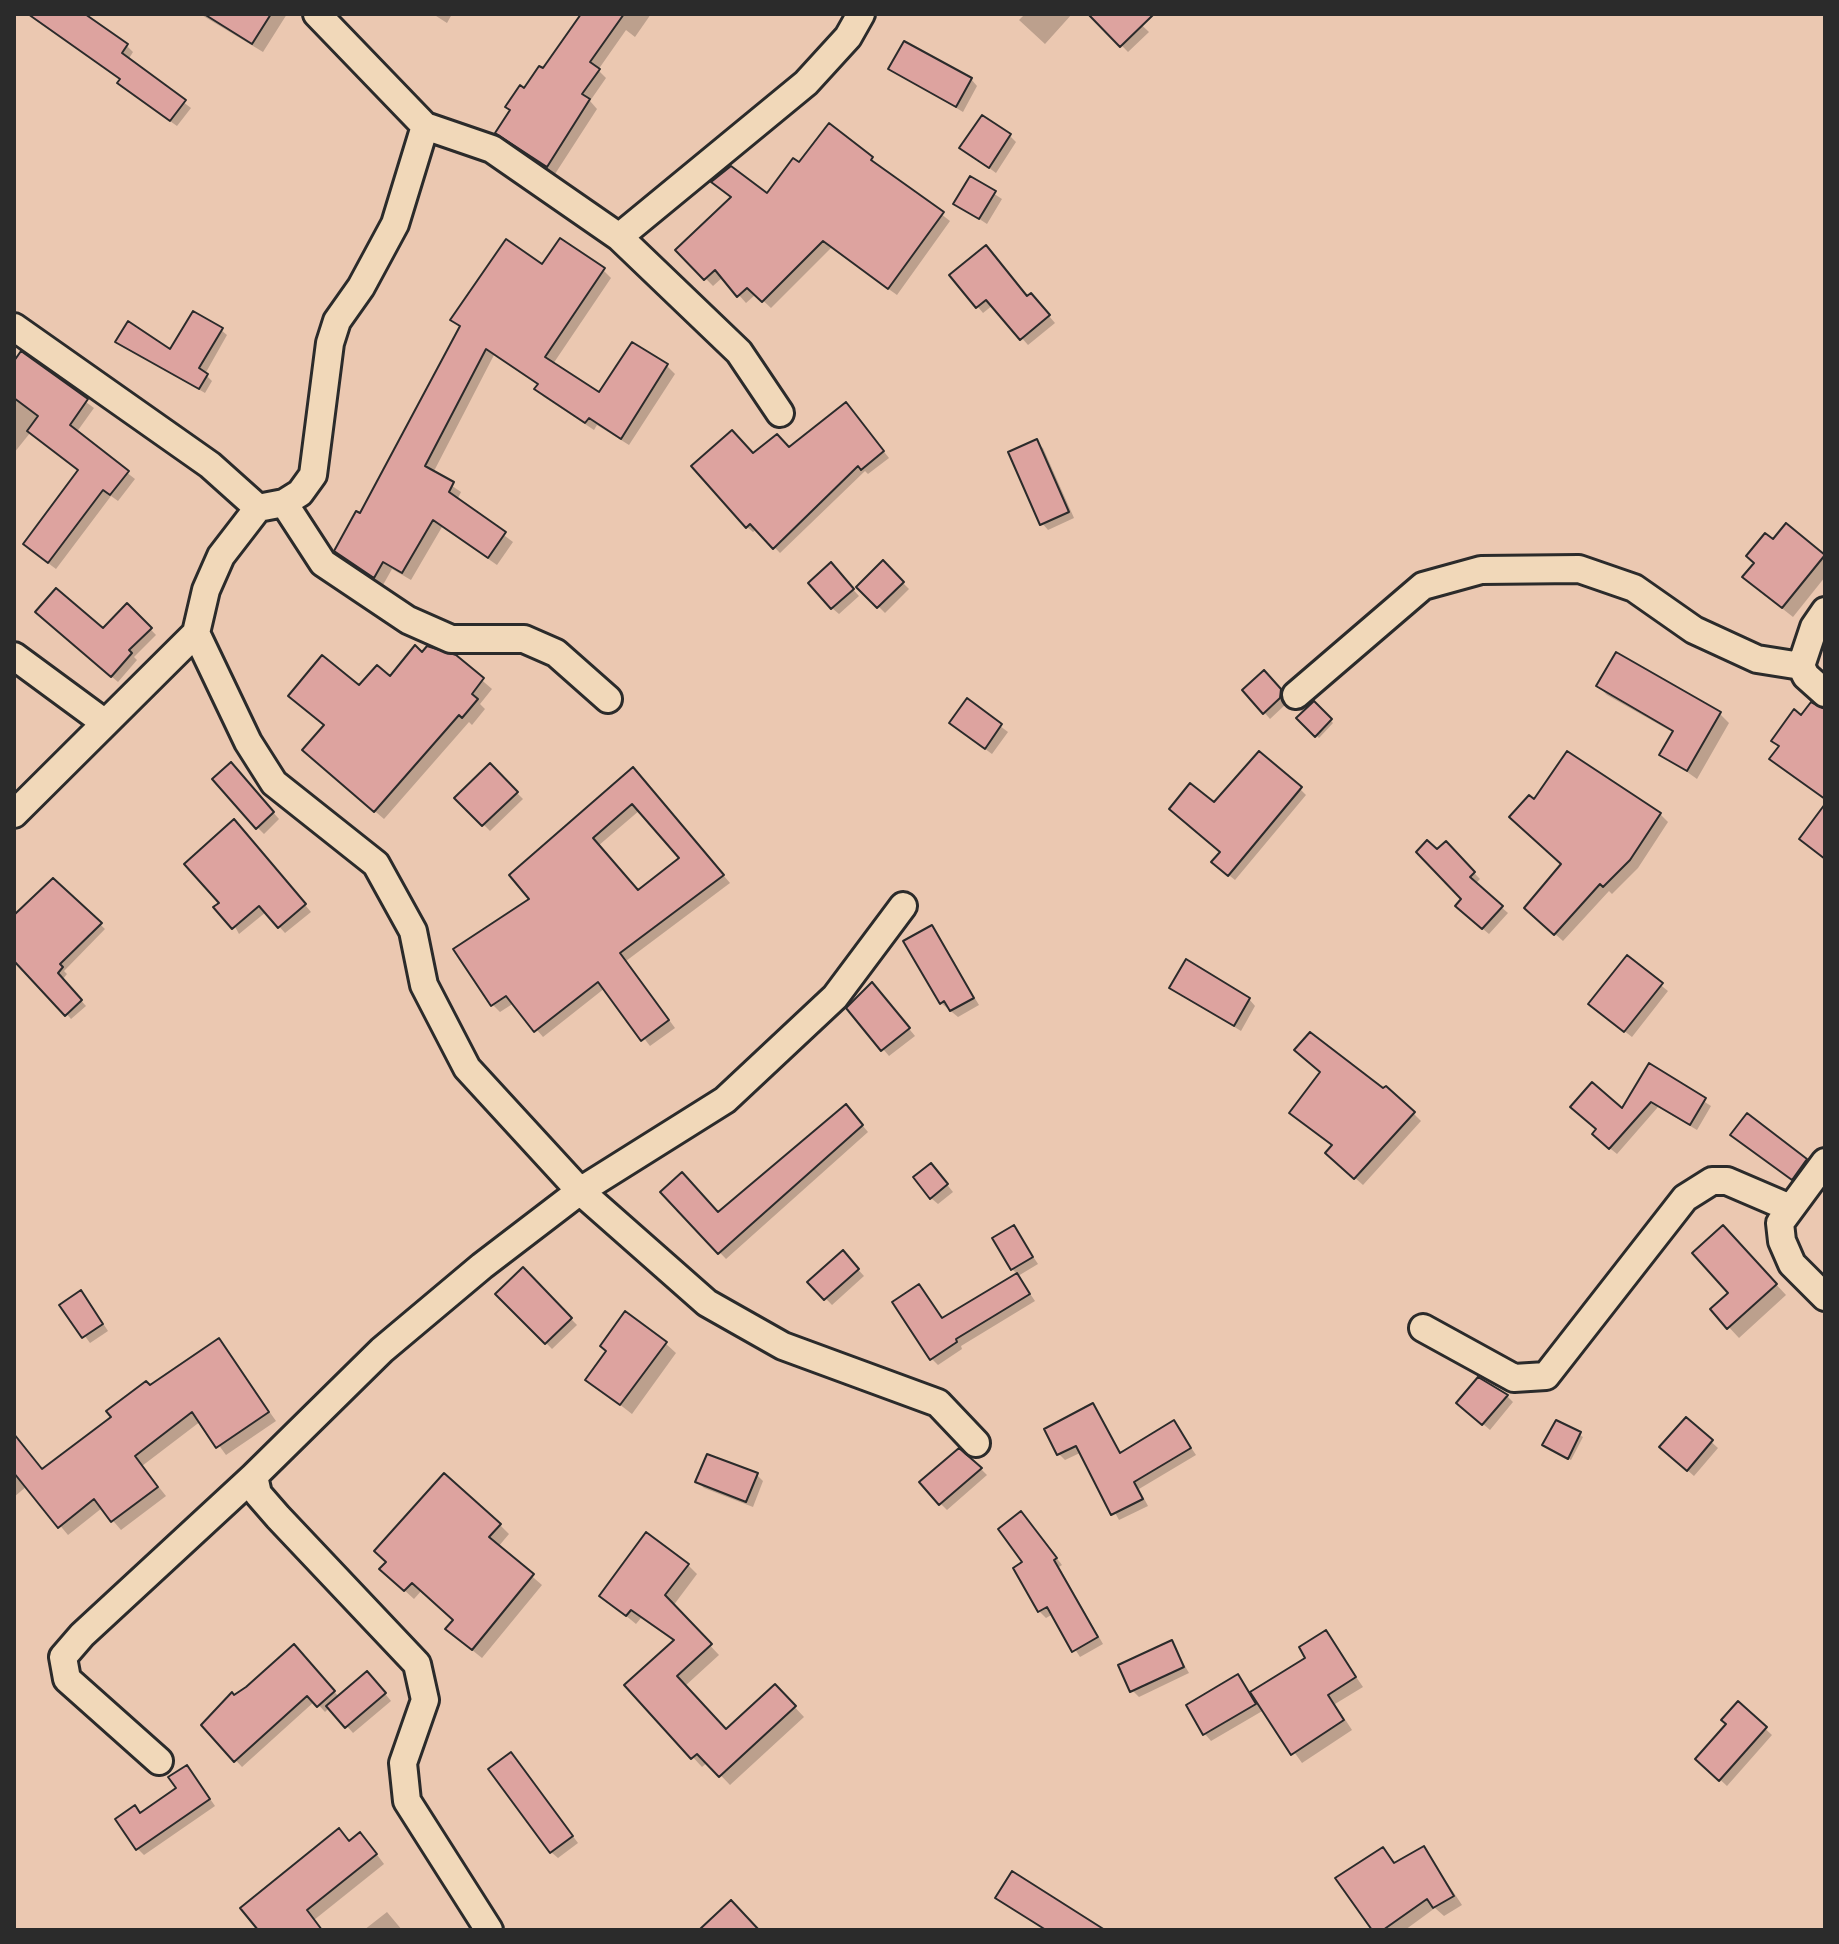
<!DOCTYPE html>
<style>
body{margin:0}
#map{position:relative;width:1839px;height:1944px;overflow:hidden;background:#ebc8b1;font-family:Kalam,sans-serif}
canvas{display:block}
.frame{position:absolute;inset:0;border:16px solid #2b2b2b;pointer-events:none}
</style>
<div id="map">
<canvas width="1839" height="1944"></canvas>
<div class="frame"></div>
</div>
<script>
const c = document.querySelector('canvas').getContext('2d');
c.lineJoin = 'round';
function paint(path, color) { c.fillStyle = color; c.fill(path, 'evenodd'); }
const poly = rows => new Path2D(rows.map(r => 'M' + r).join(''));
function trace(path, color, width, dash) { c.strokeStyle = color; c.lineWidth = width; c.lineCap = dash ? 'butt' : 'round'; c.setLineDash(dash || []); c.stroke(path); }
const shadow = poly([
 [30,14,82,14,127,46,133,52,128,60,191,108,177,126,126,90,120,83,122,80],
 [200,14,287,14,263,52],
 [433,14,452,14,447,23],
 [583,14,651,14,635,37,626,30,598,70,606,78,590,101,597,109,555,174,498,133],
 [1025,14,1072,14,1045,44,1019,20],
 [1091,14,1130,14,1149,32,1128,52],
 [891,69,971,79,977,86,963,112],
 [829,126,950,221,897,295,831,248,771,308,756,294,746,303,723,277,713,286,678,250,767,196,799,165],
 [1010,136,1016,142,996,173,962,148],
 [970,178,1002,199,987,224,955,203],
 [543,267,603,270,611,278,553,364,600,395,667,366,675,374,629,445,597,425,594,430,544,397,536,389,539,385,494,355,433,473,461,492,457,500,513,542,497,565,442,527,411,580,392,569,383,585,337,550,361,516,461,328,453,319],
 [952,276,1037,302,1055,323,1028,345,993,305,983,313],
 [221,330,227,335,205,374,212,381,205,393,118,342,171,352],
 [21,354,94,408,76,433,135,479,118,501,111,496,56,569,32,551,80,471,30,433,14,453,14,364],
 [851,410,889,458,868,474,865,471,780,553,757,529,753,532,747,527,753,456,789,449],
 [1036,442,1043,448,1074,518,1048,530,1042,523],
 [1786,526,1825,557,1825,577,1793,617,1755,587,1773,542],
 [883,563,909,589,885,613,859,587],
 [837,572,859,596,839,614,832,608],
 [127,605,156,635,134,657,137,660,118,682,43,618,103,630],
 [422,654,455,657,492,689,480,704,485,709,472,725,469,722,384,819,314,759,359,688,390,679],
 [1264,673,1287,698,1286,704,1270,719,1264,712],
 [1598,686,1720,714,1729,723,1697,779,1662,754,1674,733,1607,695],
 [967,701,1008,732,992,754,958,729],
 [1314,704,1333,723,1319,738,1299,718],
 [1825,710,1825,800,1772,759,1780,747,1773,740,1802,718],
 [490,766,523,799,490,831,457,798],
 [237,771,279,819,264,834,257,827],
 [640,777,730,883,626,961,675,1028,650,1046,605,988,543,1037,514,1003,500,1012,493,1005,456,950,532,899],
 [640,810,682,858,639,892,598,846],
 [1300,789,1306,795,1235,880,1220,868,1222,852,1214,805],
 [1534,802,1660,814,1668,822,1638,868,1612,894,1609,891,1563,941,1535,916,1563,864],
 [240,828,311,912,285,933,266,912,239,934,222,903],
 [1446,844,1480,879,1475,884,1508,913,1489,934,1464,913,1464,899,1438,852],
 [53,880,105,929,64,971,67,974,62,980,86,1006,71,1019,14,955,14,918],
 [932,927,979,1005,958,1017,941,1003,906,942],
 [1627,958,1668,991,1632,1037,1597,1010],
 [1171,988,1249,999,1255,1006,1241,1031],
 [878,991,915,1036,889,1056,849,1009],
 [1649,1066,1711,1106,1697,1130,1658,1107,1617,1154,1601,1141],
 [852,1113,868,1132,726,1259,663,1192,719,1214],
 [1413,1113,1421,1121,1363,1185,1336,1161,1334,1146],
 [1747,1116,1812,1167,1799,1185,1739,1141],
 [937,1172,953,1192,938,1204,931,1198],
 [1014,1228,1038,1264,1018,1276,1035,1301,961,1346,962,1349,938,1365,932,1359,919,1287,943,1320,1018,1275,1012,1269],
 [1733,1238,1786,1295,1739,1338,1713,1310,1731,1293],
 [843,1253,864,1276,832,1305,810,1282],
 [523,1270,577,1325,552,1349,498,1294],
 [87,1299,108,1331,90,1343,62,1305],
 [219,1341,276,1421,226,1455,201,1421,142,1466,166,1496,121,1530,102,1508,68,1535,27,1486,14,1497,14,1440,43,1471,150,1387],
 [665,1343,676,1353,632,1414,588,1380],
 [1507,1396,1513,1402,1490,1430,1466,1409],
 [1092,1405,1122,1455,1174,1422,1196,1455,1139,1489,1148,1506,1119,1520,1082,1452,1065,1460,1059,1454],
 [1686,1419,1718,1448,1694,1476,1668,1453],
 [1557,1422,1583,1437,1571,1460,1548,1448],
 [981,1469,987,1475,947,1510,940,1503],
 [757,1475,763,1481,753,1507,704,1488,698,1482],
 [1028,1520,1062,1565,1059,1567,1103,1644,1080,1657,1053,1614,1046,1618,1039,1611,1016,1569,1025,1562],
 [500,1525,509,1534,498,1547,542,1585,482,1658,457,1638,455,1620,422,1590,414,1599,391,1578],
 [688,1565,697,1574,673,1606,719,1655,685,1686,726,1732,775,1686,804,1717,730,1785,708,1762,702,1767,626,1685,675,1642,641,1618,636,1624,602,1596],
 [1326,1633,1363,1687,1335,1704,1352,1730,1302,1763,1264,1710,1211,1741,1205,1734,1188,1706,1238,1677,1251,1694,1308,1658],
 [1171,1642,1189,1673,1139,1697,1132,1690],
 [294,1646,339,1697,374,1680,391,1701,353,1733,330,1707,325,1712,315,1701,242,1767,203,1725],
 [1738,1704,1772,1735,1727,1786,1698,1759,1729,1725],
 [517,1761,578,1843,558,1858,551,1852],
 [193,1774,215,1806,144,1855,138,1849,134,1807,141,1814,179,1789],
 [350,1843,369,1844,384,1864,314,1920,322,1930,263,1930],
 [1424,1848,1462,1905,1444,1916,1435,1908,1405,1930,1374,1930,1383,1850,1396,1864],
 [387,1912,402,1930,364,1930]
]);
const building = poly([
 [28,14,85,14,128,44,122,53,186,100,170,121,117,83,120,79,28,14],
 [204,14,271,14,252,44,204,14],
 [581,14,624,14,590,62,600,69,582,94,590,99,547,167,495,133,510,110,505,107,520,85,524,88,539,66,543,68,581,14],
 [1088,14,1154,14,1120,47,1088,14],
 [904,41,972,78,956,107,888,69,904,41],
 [982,115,1011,134,989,168,959,148,982,115],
 [829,123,873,157,871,160,944,212,888,289,823,241,762,302,747,288,737,297,715,270,704,280,675,250,731,197,711,182,731,166,767,193,793,158,799,162,829,123],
 [970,176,996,191,979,219,953,204,970,176],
 [560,238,605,268,545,357,599,392,632,342,668,364,621,439,589,418,585,423,534,389,538,384,486,349,425,466,454,482,449,492,506,532,488,558,433,520,402,573,383,562,374,578,334,551,356,511,360,513,460,326,450,320,506,239,542,264,560,238],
 [986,245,1027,296,1031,293,1050,315,1020,340,986,300,976,308,949,275,986,245],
 [193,311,223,328,199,368,208,374,199,389,115,342,128,321,170,349,193,311],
 [21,351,88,399,70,425,129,471,110,495,103,490,48,563,23,544,78,470,27,431,38,416,14,398,14,361,21,351],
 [846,402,884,451,861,470,858,466,773,549,750,524,746,528,691,466,732,430,753,453,777,434,789,447,846,402],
 [1037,439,1069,512,1040,525,1008,452,1037,439],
 [1786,523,1825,555,1782,608,1742,577,1754,563,1746,556,1765,533,1773,539,1786,523],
 [883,560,904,582,877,608,856,587,883,560],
 [831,562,854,589,831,609,808,583,831,562],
 [56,588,103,628,127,603,152,628,129,650,132,653,111,677,35,612,56,588],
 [415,645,422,652,427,646,456,655,484,678,472,694,478,699,462,718,459,715,374,812,302,750,324,725,288,696,322,655,359,685,377,665,390,676,415,645],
 [1616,652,1721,712,1687,771,1659,755,1673,731,1596,686,1616,652],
 [1264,670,1281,689,1280,698,1263,714,1242,690,1264,670],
 [967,698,1002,724,985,749,949,723,967,698],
 [1314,701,1332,719,1315,737,1296,718,1314,701],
 [1811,702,1825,709,1825,799,1769,759,1779,746,1771,741,1794,709,1801,715,1811,702],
 [1259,751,1302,787,1228,876,1211,862,1220,852,1169,809,1190,783,1214,802,1259,751],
 [1567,751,1661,813,1630,860,1603,887,1600,884,1554,935,1524,908,1561,864,1509,817,1529,795,1534,799,1567,751],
 [231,762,274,812,256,829,212,779,231,762],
 [490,763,518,792,482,826,454,798,490,763],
 [633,767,724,875,620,953,669,1020,641,1041,598,982,534,1032,506,996,491,1006,453,949,529,899,509,875,633,767],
 [632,804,679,858,638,890,593,838,632,804],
 [1825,804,1825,859,1799,839,1825,804],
 [234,819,306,904,278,928,259,906,232,929,213,907,219,903,184,864,234,819],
 [1427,840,1437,849,1446,841,1475,872,1470,877,1503,906,1482,929,1455,906,1461,899,1416,852,1427,840],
 [53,878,102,923,60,964,63,967,58,973,82,1000,65,1016,14,961,14,915,53,878],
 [932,925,974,998,950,1011,944,1001,940,1004,903,941,932,925],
 [1627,955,1663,983,1624,1032,1588,1004,1627,955],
 [1186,959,1250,998,1234,1026,1169,988,1186,959],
 [872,982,910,1028,881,1051,846,1008,872,982],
 [1310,1032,1383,1088,1386,1086,1415,1112,1354,1179,1325,1153,1332,1145,1289,1113,1320,1072,1294,1050,1310,1032],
 [1649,1063,1706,1098,1690,1125,1651,1102,1609,1149,1592,1134,1596,1129,1570,1107,1592,1082,1622,1108,1649,1063],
 [846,1104,863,1125,718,1254,660,1192,682,1172,718,1212,846,1104],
 [1747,1113,1807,1159,1792,1180,1730,1135,1747,1113],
 [931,1163,948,1184,930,1199,913,1177,931,1163],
 [1014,1225,1033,1257,1011,1270,992,1238,1014,1225],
 [1723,1225,1777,1284,1727,1329,1710,1309,1728,1293,1692,1253,1723,1225],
 [843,1250,859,1269,824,1300,807,1282,843,1250],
 [523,1267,572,1318,545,1344,495,1294,523,1267],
 [1017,1273,1030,1294,956,1339,957,1342,930,1360,892,1302,919,1284,942,1318,1017,1273],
 [81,1290,103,1324,82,1338,59,1305,81,1290],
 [625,1311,667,1342,620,1405,585,1380,606,1351,600,1346,625,1311],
 [219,1338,269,1412,216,1448,192,1412,135,1456,158,1487,111,1522,94,1499,58,1528,14,1473,14,1434,42,1469,111,1417,106,1411,146,1381,150,1385,219,1338],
 [1478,1377,1508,1395,1482,1425,1456,1403,1478,1377],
 [1093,1403,1120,1453,1174,1420,1191,1448,1134,1482,1143,1499,1111,1515,1076,1446,1057,1455,1044,1429,1093,1403],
 [1686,1417,1713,1440,1687,1471,1659,1447,1686,1417],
 [1556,1420,1581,1432,1568,1459,1542,1445,1556,1420],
 [959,1448,982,1468,939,1505,919,1482,959,1448],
 [707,1454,758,1473,746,1502,695,1482,707,1454],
 [444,1473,501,1524,489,1537,534,1574,472,1650,445,1629,453,1620,412,1583,404,1591,379,1569,386,1562,374,1551,444,1473],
 [1021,1511,1057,1558,1054,1560,1098,1637,1072,1652,1047,1607,1038,1612,1013,1568,1022,1562,998,1529,1021,1511],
 [646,1532,689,1564,665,1595,712,1644,677,1676,726,1729,775,1684,796,1706,719,1777,697,1754,691,1759,624,1685,674,1640,631,1610,626,1616,599,1596,646,1532],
 [1326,1630,1356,1677,1328,1695,1344,1720,1291,1755,1250,1692,1305,1658,1299,1647,1326,1630],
 [1172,1640,1184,1667,1130,1692,1118,1665,1172,1640],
 [294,1644,335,1691,317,1707,307,1696,234,1762,201,1725,232,1692,234,1695,246,1687,294,1644],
 [367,1671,386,1693,345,1728,326,1706,367,1671],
 [1238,1674,1256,1704,1203,1735,1186,1705,1238,1674],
 [1738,1701,1767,1727,1719,1781,1695,1759,1726,1724,1721,1720,1738,1701],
 [511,1752,573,1836,550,1853,488,1769,511,1752],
 [187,1765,210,1799,136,1850,115,1819,135,1805,140,1813,176,1788,168,1777,187,1765],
 [339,1828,349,1841,360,1832,377,1854,307,1910,322,1930,258,1930,240,1908,339,1828],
 [1424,1846,1454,1896,1433,1908,1427,1899,1383,1930,1372,1930,1335,1878,1383,1847,1394,1863,1424,1846],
 [1012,1871,1105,1930,1046,1930,995,1898,1012,1871],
 [731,1900,759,1930,699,1930,731,1900]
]);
const minor = poly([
 [317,14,425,126,492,149,619,237,739,352,780,413],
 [619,237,806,83,848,37,861,14],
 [14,327,210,465,258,508,221,556,206,590,196,633,248,742,274,783,376,864,413,931,424,985,467,1068,580,1191,707,1303,783,1346,938,1403,976,1443],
 [284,503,323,563,408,620,451,639,524,639,556,653,608,699],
 [258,508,284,503,300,493,313,475,330,343,337,321,361,287,395,224,425,126],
 [1825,611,1814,627,1801,666,1806,676,1825,693],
 [14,656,105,723],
 [1296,695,1423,586,1481,570,1579,569,1634,588,1694,630,1757,659,1801,666],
 [14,814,196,633],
 [1825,1162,1780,1223,1782,1241,1792,1264,1825,1297],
 [1423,1328,1514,1378,1546,1376,1685,1198,1712,1181,1727,1181,1790,1208],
 [159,1761,67,1679,63,1657,82,1635,254,1476],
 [489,1930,407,1801,403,1763,425,1700,417,1664,278,1517,258,1494,254,1476,382,1350,482,1266,580,1191,725,1100,835,997,903,906]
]);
paint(shadow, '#0003');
paint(building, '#dda39f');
trace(building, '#2b2b2b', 2);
trace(minor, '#2b2b2b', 32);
trace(minor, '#f1d8b9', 26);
</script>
